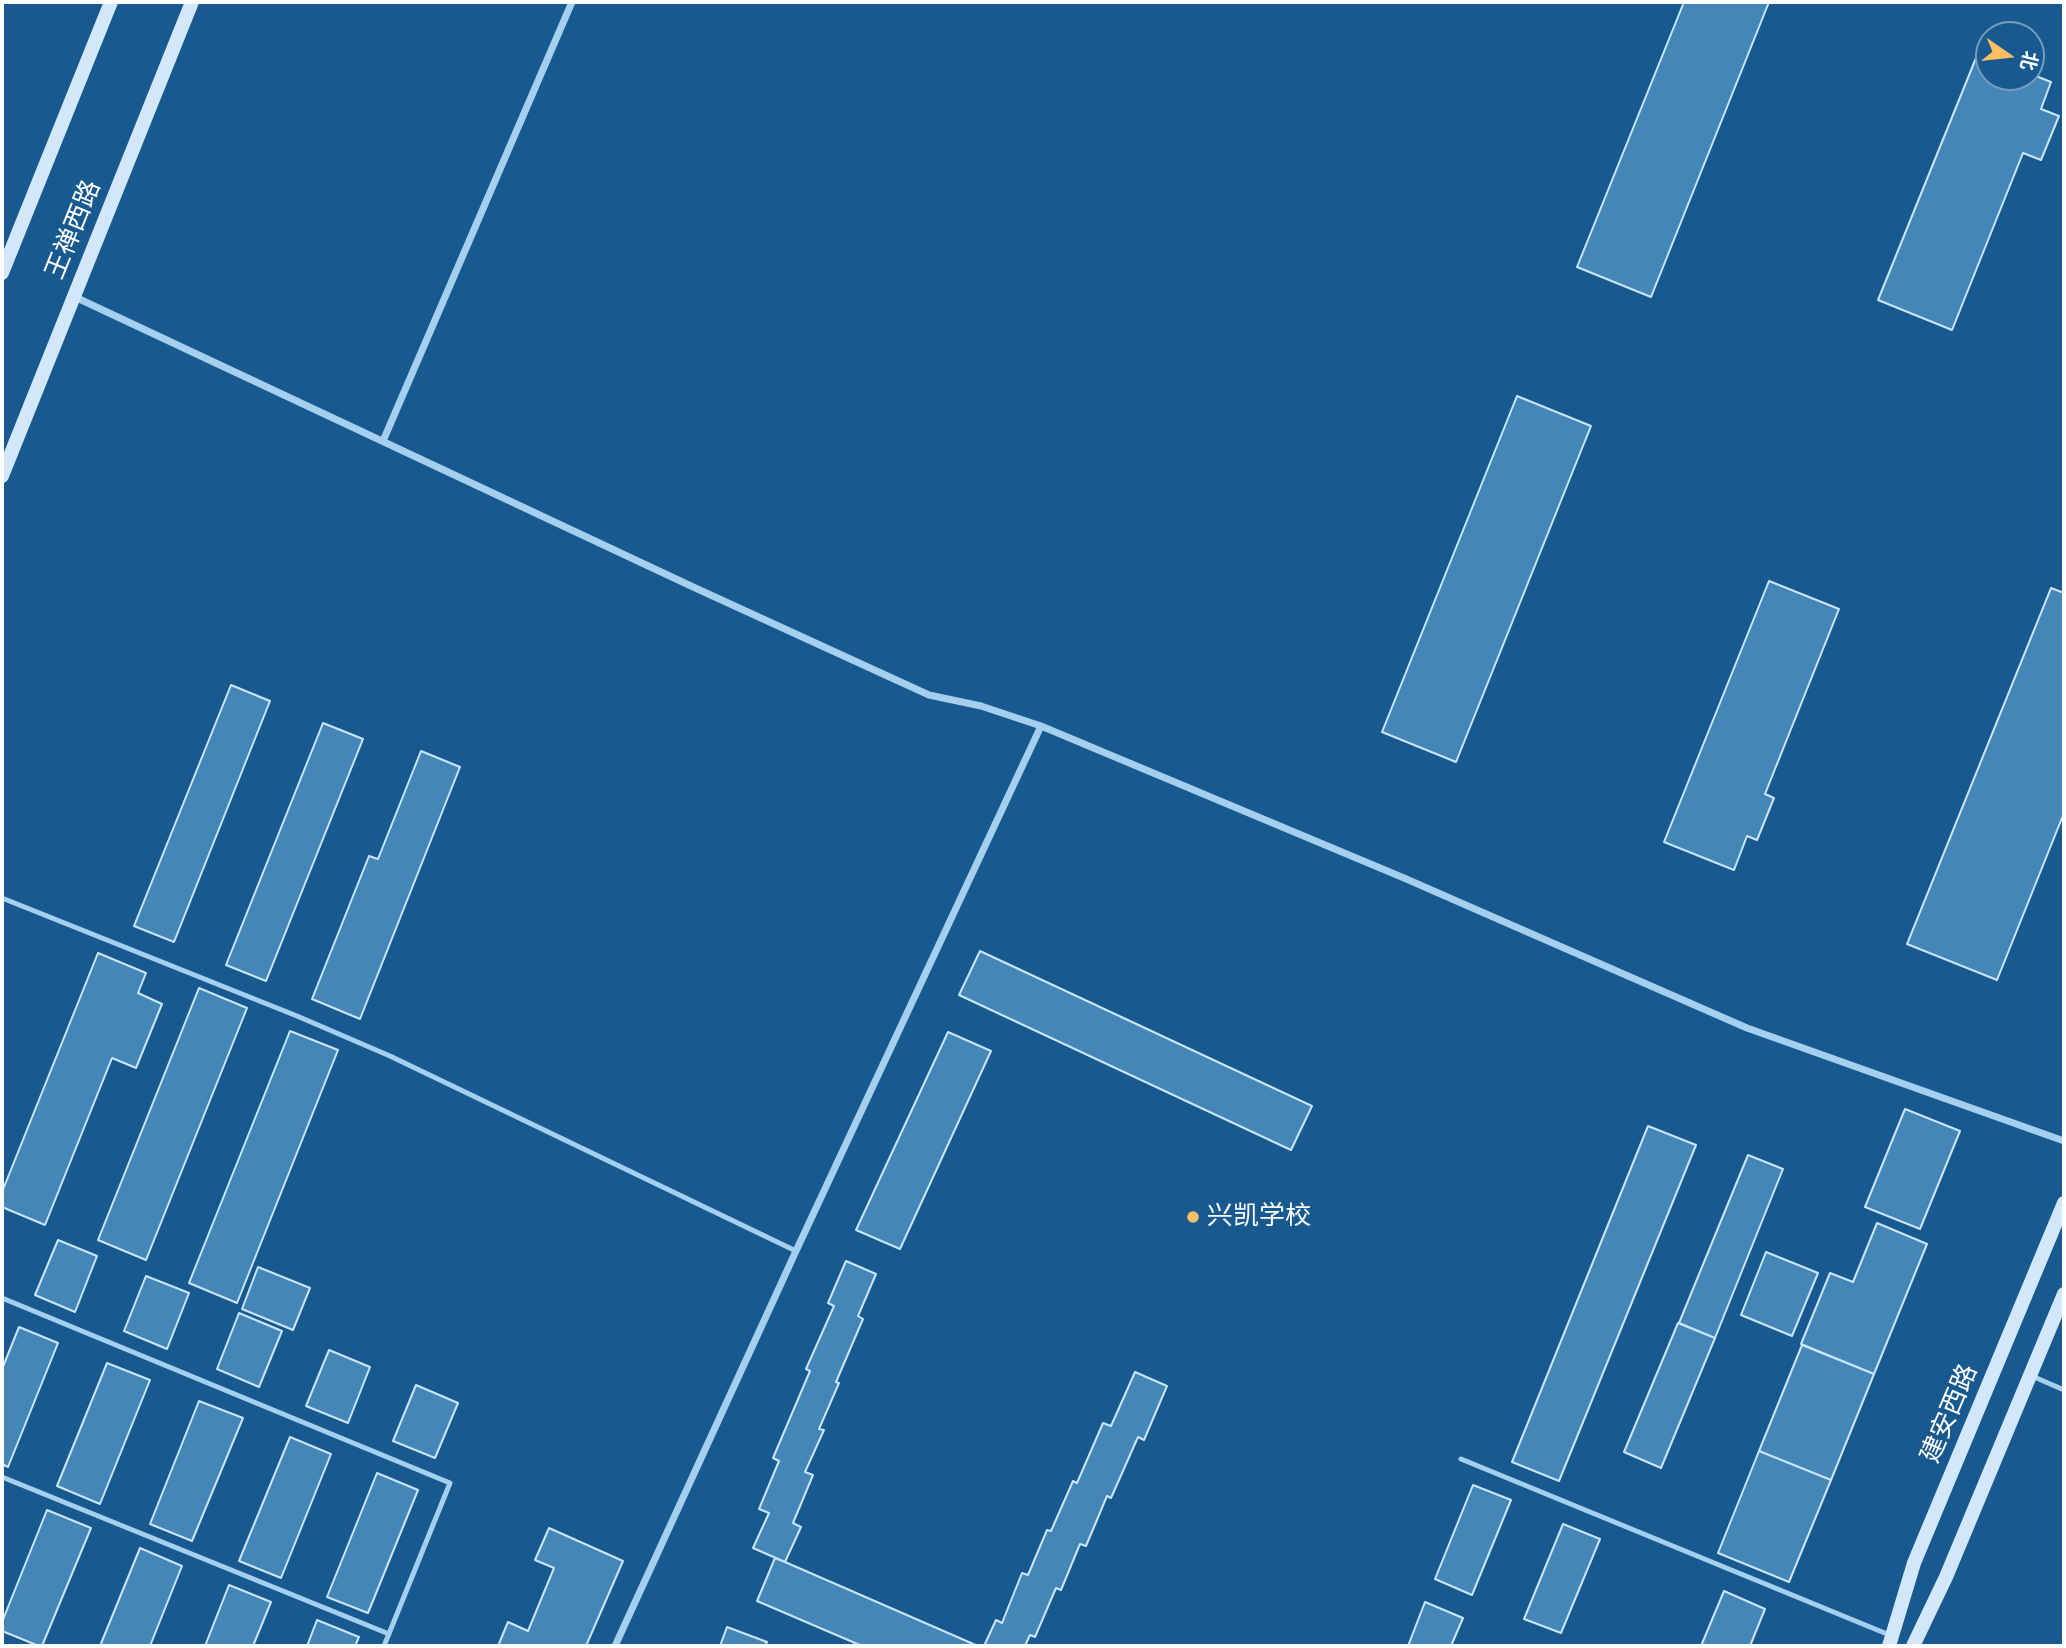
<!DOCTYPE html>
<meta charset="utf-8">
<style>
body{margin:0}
#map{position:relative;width:2066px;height:1648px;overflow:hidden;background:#185a8f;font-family:"Space Grotesk","Noto Sans SC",sans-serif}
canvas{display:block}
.frame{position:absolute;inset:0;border:4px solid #fff;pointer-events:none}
.north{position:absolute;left:1975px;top:21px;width:70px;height:70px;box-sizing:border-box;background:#185a8f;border:2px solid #749cbc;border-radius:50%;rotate:104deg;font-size:19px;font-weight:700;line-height:28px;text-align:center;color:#fff}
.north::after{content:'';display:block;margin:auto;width:24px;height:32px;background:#ffc063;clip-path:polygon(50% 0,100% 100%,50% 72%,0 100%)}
</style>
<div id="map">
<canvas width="2066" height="1648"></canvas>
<div class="frame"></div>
<div class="north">北</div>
</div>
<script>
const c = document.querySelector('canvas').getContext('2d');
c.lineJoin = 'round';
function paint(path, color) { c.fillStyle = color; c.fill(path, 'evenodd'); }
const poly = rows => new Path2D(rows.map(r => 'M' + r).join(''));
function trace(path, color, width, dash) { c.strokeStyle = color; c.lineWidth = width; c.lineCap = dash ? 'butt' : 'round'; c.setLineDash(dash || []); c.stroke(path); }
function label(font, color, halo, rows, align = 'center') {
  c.font = font + ' "Space Grotesk","Noto Sans SC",sans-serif'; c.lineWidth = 6; c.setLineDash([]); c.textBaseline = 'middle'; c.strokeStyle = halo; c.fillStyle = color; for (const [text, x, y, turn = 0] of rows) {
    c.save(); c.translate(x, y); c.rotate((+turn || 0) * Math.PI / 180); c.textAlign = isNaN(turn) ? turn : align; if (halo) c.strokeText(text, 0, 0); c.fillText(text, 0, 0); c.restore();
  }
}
const building = poly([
 [1684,2,1769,2,1651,297,1577,267,1684,2],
 [1978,53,1989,57,1989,77,2031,77,2031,74,2051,82,2041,109,2059,116,2041,160,2023,153,1952,330,1878,300,1978,53],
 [1517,396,1591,426,1456,762,1382,732,1517,396],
 [1769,581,1839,609,1765,794,1774,798,1757,840,1747,836,1734,870,1664,842,1769,581],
 [2051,588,2064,593,2064,813,1997,980,1907,944,2051,588],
 [231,685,270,701,174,942,134,926,231,685],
 [323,723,363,739,266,981,226,965,323,723],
 [421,751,460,767,360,1019,312,999,369,856,378,859,421,751],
 [980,951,1312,1106,1291,1150,959,995,980,951],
 [98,953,146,973,138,993,162,1004,136,1068,112,1058,45,1225,2,1207,2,1192,98,953],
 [199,988,247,1008,146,1260,98,1240,199,988],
 [290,1031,338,1050,237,1303,189,1283,290,1031],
 [948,1032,991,1051,900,1249,856,1230,948,1032],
 [1905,1109,1960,1131,1920,1229,1865,1207,1905,1109],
 [1648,1126,1696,1145,1559,1481,1512,1462,1648,1126],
 [1748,1155,1783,1169,1715,1338,1679,1323,1748,1155],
 [1877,1223,1927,1244,1874,1374,1801,1344,1830,1273,1853,1282,1877,1223],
 [58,1240,97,1256,75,1312,35,1295,58,1240],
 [1766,1252,1818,1273,1792,1336,1741,1315,1766,1252],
 [846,1261,876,1274,858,1316,863,1319,836,1382,839,1383,819,1429,824,1430,805,1472,813,1475,793,1523,801,1527,785,1562,753,1548,769,1513,759,1509,779,1461,773,1458,810,1371,806,1369,834,1306,828,1303,846,1261],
 [258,1267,310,1288,293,1330,242,1309,258,1267],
 [146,1276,189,1293,167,1349,124,1331,146,1276],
 [239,1313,282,1331,259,1387,217,1369,239,1313],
 [1678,1323,1715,1338,1661,1468,1624,1452,1678,1323],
 [19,1327,58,1343,8,1467,2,1464,2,1369,19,1327],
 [1802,1345,1874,1374,1831,1480,1759,1451,1802,1345],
 [329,1350,370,1367,348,1423,306,1406,329,1350],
 [107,1363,150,1380,100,1504,57,1486,107,1363],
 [1135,1372,1167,1386,1144,1440,1138,1437,1111,1498,1107,1496,1086,1546,1080,1544,1061,1590,1056,1588,1035,1637,1030,1635,1025,1646,984,1646,996,1620,1002,1623,1022,1573,1028,1575,1047,1530,1051,1531,1073,1481,1077,1483,1103,1423,1111,1426,1135,1372],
 [416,1385,458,1403,435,1458,393,1441,416,1385],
 [199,1401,243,1418,192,1541,150,1524,199,1401],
 [290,1437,331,1454,281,1578,239,1561,290,1437],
 [1759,1451,1831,1480,1789,1582,1718,1553,1759,1451],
 [377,1473,418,1490,368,1613,327,1597,377,1473],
 [1473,1485,1511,1500,1472,1595,1435,1579,1473,1485],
 [47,1510,91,1528,42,1646,39,1646,2,1631,2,1622,47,1510],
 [1563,1524,1600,1539,1561,1633,1524,1619,1563,1524],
 [549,1528,623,1561,586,1646,498,1646,508,1622,528,1631,554,1568,535,1560,549,1528],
 [140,1548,182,1566,150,1646,100,1646,140,1548],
 [775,1558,785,1562,978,1646,862,1646,757,1601,775,1558],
 [229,1585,271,1602,253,1646,205,1646,229,1585],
 [1724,1591,1765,1609,1750,1646,1701,1646,1724,1591],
 [1425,1602,1463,1618,1451,1646,1408,1646,1425,1602],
 [317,1620,359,1637,355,1646,307,1646,317,1620],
 [727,1627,767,1642,765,1646,720,1646,727,1627]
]);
const lane = poly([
 [2,898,297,1016,390,1056,796,1251],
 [2,1298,450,1483,384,1646],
 [2032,1376,2064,1390],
 [1461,1459,1892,1636],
 [2,1477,389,1634]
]);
const street = poly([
 [75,297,691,586,929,695,981,706,1041,726,1404,878,1747,1028,2064,1141],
 [383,441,572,2],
 [615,1646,796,1251,1041,726]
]);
const secondary = poly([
 [2,273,111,2],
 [2,476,192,2],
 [1889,1646,1914,1563,2064,1203],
 [1913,1646,1946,1577,2064,1294]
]);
const markers = [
 [1193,1217,7,"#ffc063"]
];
const streetNames = [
 ["王禅西路",74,230,-68],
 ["建安西路",1950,1414,-67]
];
const poiNames = [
 ["兴凯学校",1207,1217]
];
paint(building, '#4586b8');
trace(building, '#cbe6fb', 2);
trace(lane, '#a5cfef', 5);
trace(street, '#a5cfef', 7);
trace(secondary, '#d2e8fa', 14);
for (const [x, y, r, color] of markers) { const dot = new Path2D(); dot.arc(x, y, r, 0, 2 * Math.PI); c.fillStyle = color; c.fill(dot); trace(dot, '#185a8f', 2.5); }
label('26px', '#fff', '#185a8f', streetNames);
label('26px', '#fff', '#185a8f', poiNames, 'left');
</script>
